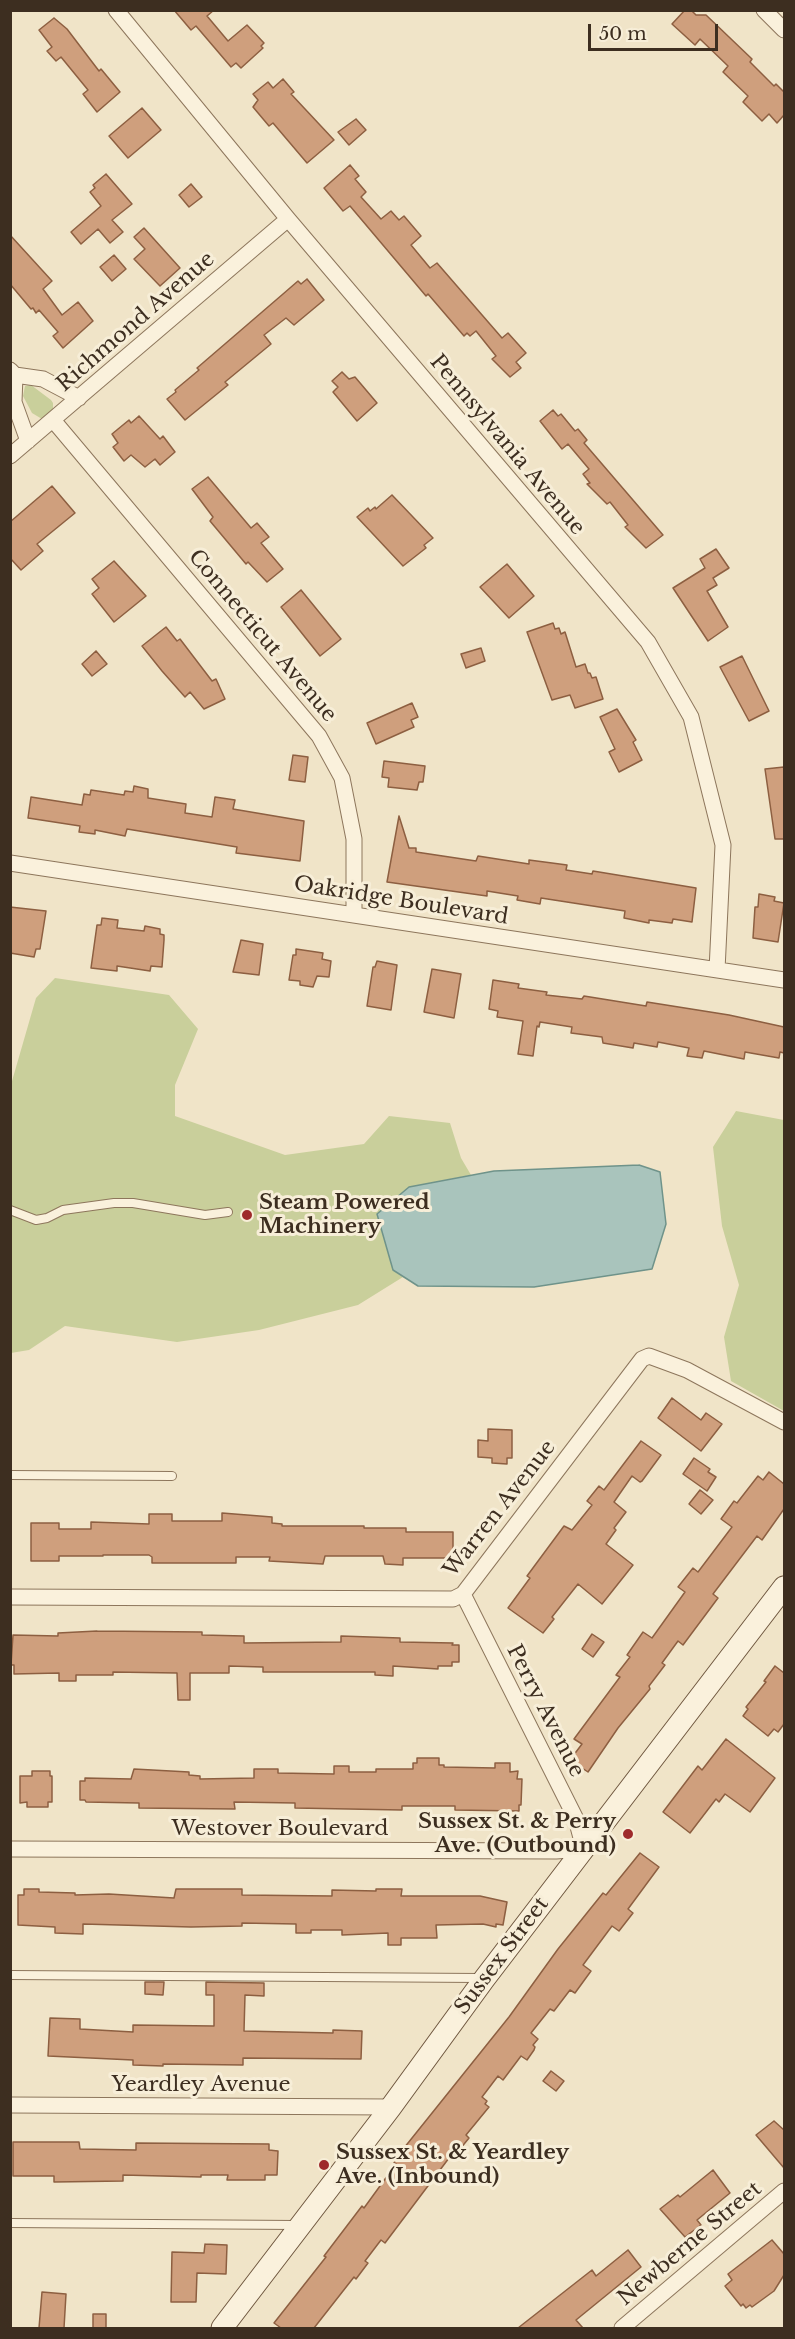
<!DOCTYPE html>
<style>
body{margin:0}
#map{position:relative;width:795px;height:2339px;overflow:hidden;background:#f0e4c8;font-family:"Libre Baskerville",serif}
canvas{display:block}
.frame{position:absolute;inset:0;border:12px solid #3d2e20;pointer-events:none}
.scale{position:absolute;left:588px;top:24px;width:130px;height:27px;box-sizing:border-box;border:3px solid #3d2e20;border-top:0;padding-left:8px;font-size:18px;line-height:21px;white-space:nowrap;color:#3d2e20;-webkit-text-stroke:4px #f7eed8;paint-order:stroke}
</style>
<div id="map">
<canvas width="795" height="2339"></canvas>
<div class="frame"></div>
<div class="scale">50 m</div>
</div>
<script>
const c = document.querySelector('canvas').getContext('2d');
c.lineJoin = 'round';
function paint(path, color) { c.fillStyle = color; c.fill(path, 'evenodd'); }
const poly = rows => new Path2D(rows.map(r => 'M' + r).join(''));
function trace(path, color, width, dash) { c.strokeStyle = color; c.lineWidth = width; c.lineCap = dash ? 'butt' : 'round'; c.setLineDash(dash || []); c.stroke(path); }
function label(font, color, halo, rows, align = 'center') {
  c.font = font + ' "Libre Baskerville",serif'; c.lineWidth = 6; c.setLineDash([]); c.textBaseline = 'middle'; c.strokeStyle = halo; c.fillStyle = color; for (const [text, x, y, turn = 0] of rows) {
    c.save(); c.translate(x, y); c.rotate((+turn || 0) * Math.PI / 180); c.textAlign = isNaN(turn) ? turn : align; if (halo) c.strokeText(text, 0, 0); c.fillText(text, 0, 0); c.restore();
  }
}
const green = poly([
 [31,385,51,400,53,403,53,411,42,419,32,413,23,396,25,386],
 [55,978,169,995,198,1029,175,1085,175,1116,285,1155,364,1144,389,1116,450,1123,461,1158,471,1175,409,1187,393,1270,403,1277,358,1305,259,1330,177,1342,65,1326,29,1350,11,1353,10,1088,36,998],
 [736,1111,784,1120,784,1411,731,1381,724,1337,739,1285,722,1226,713,1147]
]);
const water = poly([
 [639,1165,660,1172,666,1224,652,1269,534,1287,418,1286,393,1270,377,1214,409,1187,494,1171,639,1165]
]);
const building = poly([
 [174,10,214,10,207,16,228,41,247,25,264,43,261,46,263,48,241,68,236,63,231,67,196,26,191,30,174,10],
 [685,10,691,10,696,15,706,15,752,59,750,62,774,86,776,84,784,92,784,115,777,123,769,114,762,121,743,102,748,96,723,72,728,66,700,39,695,45,672,24,685,10],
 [54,18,67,29,99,71,101,69,120,92,97,112,83,94,88,90,61,57,56,61,47,51,52,47,39,30,54,18],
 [283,79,294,92,291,94,334,140,307,163,273,123,269,126,253,107,258,100,253,94,268,82,273,88,283,79],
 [142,108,161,130,128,158,109,136,142,108],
 [356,119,366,130,349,145,338,132,356,119],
 [350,165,359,176,355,179,366,192,361,197,381,219,391,211,399,220,404,216,421,236,411,245,430,268,437,263,502,338,508,333,526,353,516,362,521,368,510,377,492,359,496,356,476,331,470,336,467,333,464,336,428,294,426,296,350,206,343,211,324,188,350,165],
 [106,174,132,204,112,220,123,232,110,243,98,229,81,244,71,232,101,206,90,192,95,188,93,185,106,174],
 [191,184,202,197,189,207,179,195,191,184],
 [144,228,180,268,160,286,134,259,145,249,134,237,144,228],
 [10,235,52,281,43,289,62,315,78,302,93,321,63,348,53,336,58,332,39,310,36,313,33,308,31,309,10,284,10,235],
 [114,255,126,269,112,281,100,267,114,255],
 [307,279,324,300,294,325,286,318,264,335,271,344,225,382,228,385,185,420,167,399,176,392,175,390,199,370,197,368,283,294,298,281,301,284,307,279],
 [342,372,349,379,355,377,377,403,357,421,333,392,338,387,332,381,342,372],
 [553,410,558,416,561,414,575,431,578,429,587,440,584,443,663,535,646,548,625,527,628,525,610,502,607,504,587,484,590,483,583,474,589,469,568,444,562,449,540,421,553,410],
 [139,416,160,439,163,436,175,452,160,465,155,459,145,467,131,455,124,461,113,447,118,443,112,434,129,420,131,423,139,416],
 [208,477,251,528,257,523,269,537,261,543,283,569,267,582,248,562,246,564,210,521,213,517,192,489,208,477],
 [52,486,75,513,37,544,43,551,21,570,10,558,10,522,52,486],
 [392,495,433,538,424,545,426,548,403,566,357,517,368,508,370,511,375,507,376,509,392,495],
 [716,549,729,568,713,578,717,585,707,591,728,627,708,641,673,588,705,568,700,559,716,549],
 [114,561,146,596,114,622,92,594,99,588,92,579,114,561],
 [507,564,534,596,509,618,480,587,507,564],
 [301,590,341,639,320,656,281,607,301,590],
 [553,623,555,629,559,628,561,634,565,632,576,667,585,664,588,673,590,673,592,678,596,677,603,699,575,708,570,695,552,700,527,632,553,623],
 [166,627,177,641,180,639,212,681,216,679,225,699,204,709,190,692,185,697,162,671,142,646,166,627],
 [481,648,485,661,466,668,461,654,481,648],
 [96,651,107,664,92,676,82,664,96,651],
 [742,656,769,711,749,721,720,667,742,656],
 [412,703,418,717,411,720,414,727,376,744,367,723,412,703],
 [617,709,636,740,633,742,642,760,619,772,609,752,615,749,600,717,617,709],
 [293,755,308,757,305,782,289,780,293,755],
 [384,761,425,766,423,782,419,782,417,790,388,787,389,778,382,777,384,761],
 [784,767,784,839,775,839,765,769,784,767],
 [134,786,148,789,148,798,186,804,185,813,212,817,215,797,235,800,233,809,304,821,300,861,236,853,237,847,127,829,125,836,95,830,95,834,79,832,80,826,28,818,31,797,82,805,84,794,90,795,91,790,124,795,125,791,133,792,134,786],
 [399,816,409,848,416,848,416,852,476,861,478,856,529,864,529,860,552,863,567,865,566,870,592,874,593,871,696,888,692,922,673,919,672,923,649,920,649,923,624,918,625,911,541,898,540,904,517,900,518,896,487,891,487,896,387,882,399,816],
 [759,894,775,897,774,901,784,903,778,942,753,938,755,907,758,907,759,894],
 [10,907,46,911,40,949,36,949,34,957,10,953,10,907],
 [102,918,118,920,117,928,144,931,145,926,160,929,160,934,164,935,164,940,162,967,151,966,150,971,117,966,117,971,91,968,97,925,101,925,102,918],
 [241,940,263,944,259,975,233,972,241,940],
 [296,949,323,953,322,959,331,961,329,977,317,976,313,987,300,985,300,981,289,980,293,955,296,955,296,949],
 [377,961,397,965,391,1010,367,1006,373,967,375,967,377,961],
 [432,969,461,974,454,1018,424,1012,432,969],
 [493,980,519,984,518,988,547,992,546,995,582,999,584,996,646,1006,647,1002,729,1015,784,1027,784,1053,780,1052,779,1058,745,1052,744,1059,704,1051,702,1058,687,1056,689,1048,658,1042,657,1047,634,1043,633,1048,603,1043,602,1037,571,1033,572,1027,540,1022,539,1027,537,1026,533,1056,518,1054,523,1021,497,1017,498,1011,489,1009,493,980],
 [672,1398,701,1420,706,1413,722,1424,701,1451,658,1418,672,1398],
 [488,1429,512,1430,512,1458,507,1458,507,1464,492,1463,492,1458,478,1457,478,1440,488,1441,488,1429],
 [641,1441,661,1455,642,1481,640,1482,632,1476,614,1502,626,1512,614,1528,616,1530,606,1544,633,1565,602,1604,578,1584,552,1617,554,1619,543,1633,508,1608,530,1578,527,1576,564,1526,572,1530,592,1505,587,1501,599,1486,604,1490,641,1441],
 [694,1458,710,1469,708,1472,716,1477,707,1491,683,1474,694,1458],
 [769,1472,784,1484,784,1509,762,1540,757,1536,713,1594,718,1598,683,1645,678,1641,662,1663,665,1665,649,1686,650,1689,618,1728,588,1772,570,1760,582,1744,574,1739,620,1677,616,1675,630,1657,627,1655,643,1632,652,1638,685,1592,678,1587,693,1568,698,1572,732,1527,721,1519,734,1501,737,1503,758,1476,763,1480,769,1472],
 [700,1490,713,1500,701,1514,689,1504,700,1490],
 [222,1513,272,1517,272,1523,282,1524,282,1526,364,1526,364,1528,406,1528,406,1532,453,1532,453,1558,403,1558,403,1565,385,1564,383,1556,325,1556,323,1564,269,1561,270,1557,236,1557,236,1563,152,1563,152,1557,149,1555,103,1555,103,1556,59,1556,59,1561,31,1561,31,1523,59,1523,59,1529,91,1529,91,1522,149,1524,149,1514,172,1514,172,1521,222,1521,222,1513],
 [97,1631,202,1632,202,1635,244,1636,244,1643,341,1642,341,1636,400,1638,400,1642,453,1643,452,1645,459,1645,459,1662,452,1662,452,1666,438,1666,438,1669,393,1666,393,1676,375,1675,375,1672,263,1672,263,1667,229,1666,229,1673,190,1673,190,1700,178,1700,177,1673,113,1672,113,1675,76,1675,76,1681,59,1681,59,1673,14,1674,14,1665,11,1665,13,1635,58,1636,58,1633,97,1631],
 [592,1634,604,1642,593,1657,582,1649,592,1634],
 [775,1666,784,1673,784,1724,778,1732,774,1729,768,1736,743,1716,748,1709,746,1707,766,1682,764,1681,775,1666],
 [726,1739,775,1778,750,1812,725,1794,719,1802,716,1799,690,1833,663,1812,698,1766,702,1770,726,1739],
 [417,1758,439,1758,439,1765,444,1765,444,1767,495,1768,495,1763,510,1763,510,1772,518,1771,517,1779,522,1779,521,1805,519,1805,519,1811,455,1810,455,1806,402,1806,402,1810,295,1808,295,1803,234,1802,235,1809,139,1808,139,1803,86,1802,85,1800,80,1800,80,1781,85,1781,85,1778,131,1779,134,1769,189,1772,189,1775,200,1776,200,1779,254,1778,254,1769,278,1769,278,1773,334,1774,334,1766,349,1766,349,1772,376,1772,376,1769,413,1769,413,1763,417,1763,417,1758],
 [32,1771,50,1771,50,1776,52,1776,52,1802,48,1802,48,1807,27,1807,27,1802,20,1803,20,1776,32,1776,32,1771],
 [640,1853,659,1867,628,1909,633,1913,619,1931,612,1926,583,1965,591,1971,575,1993,570,1990,554,2011,550,2009,531,2033,538,2039,533,2045,535,2047,534,2050,527,2060,521,2056,503,2080,498,2076,482,2097,487,2101,485,2104,489,2107,466,2135,469,2138,451,2160,449,2158,385,2243,381,2240,365,2261,368,2263,356,2279,354,2277,314,2328,281,2328,274,2323,326,2257,324,2256,362,2206,364,2208,396,2164,394,2163,404,2148,509,2017,558,1949,603,1893,606,1895,640,1853],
 [24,1889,39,1889,39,1892,75,1893,75,1895,109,1894,174,1898,176,1889,242,1889,242,1895,332,1896,332,1890,376,1891,376,1889,402,1889,401,1896,480,1896,507,1902,503,1925,496,1924,496,1927,483,1924,436,1925,437,1938,401,1938,401,1945,388,1945,388,1933,342,1935,342,1930,311,1930,311,1933,296,1933,296,1924,242,1923,242,1926,191,1927,83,1924,83,1934,55,1933,55,1927,18,1925,18,1895,24,1895,24,1889],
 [145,1982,164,1982,163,1995,145,1994,145,1982],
 [206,1982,264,1983,264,1996,245,1995,244,2031,333,2033,333,2030,362,2031,361,2059,243,2058,243,2065,163,2064,163,2066,133,2065,133,2060,48,2056,50,2018,80,2019,80,2029,133,2032,133,2025,214,2026,214,1995,206,1995,206,1982],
 [551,2071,564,2081,556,2091,543,2081,551,2071],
 [774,2121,784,2130,784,2168,756,2135,774,2121],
 [13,2142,79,2142,80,2149,136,2150,136,2143,269,2144,269,2150,278,2151,277,2175,265,2175,265,2180,227,2180,228,2175,201,2175,201,2177,123,2175,123,2181,54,2182,54,2176,13,2176,13,2142],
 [713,2170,730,2193,697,2220,701,2225,685,2237,660,2209,678,2195,680,2197,713,2170],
 [772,2240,784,2254,784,2275,774,2291,752,2307,750,2305,746,2308,743,2304,741,2306,725,2286,732,2280,728,2274,772,2240],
 [205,2244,227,2245,226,2274,197,2273,196,2302,171,2302,172,2252,204,2253,205,2244],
 [628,2250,641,2267,576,2320,583,2328,518,2328,592,2270,596,2276,628,2250],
 [42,2292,66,2294,64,2328,39,2328,42,2292],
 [93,2314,106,2314,106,2328,93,2328,93,2314]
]);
const lane = poly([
 [10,1210,36,1220,47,1218,63,1210,114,1203,133,1203,205,1215,228,1212],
 [10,1475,172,1476],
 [10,1975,480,1978],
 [10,2223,296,2225]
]);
const street = poly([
 [116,10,288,219,648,642,691,717,723,845,717,970],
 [764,10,784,30],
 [10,370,15,375,43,379,79,398],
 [15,375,14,402,28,441],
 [53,420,319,736,342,778,354,839,354,915],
 [10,456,288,219],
 [10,863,784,980],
 [10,1597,453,1599,463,1594,642,1359,649,1356,687,1370,784,1422],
 [10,1849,556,1851,584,1849,576,1819,463,1594],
 [10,2105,391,2107],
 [622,2328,784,2191]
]);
const secondary = poly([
 [222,2328,391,2107,485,1978,784,1587]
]);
const markers = [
 [247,1215,6,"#9e2a2b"],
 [628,1834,6,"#9e2a2b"],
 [324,2165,6,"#9e2a2b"]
];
const streetNames = [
 ["Richmond Avenue",136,322,-41],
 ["Pennsylvania Avenue",507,445,50],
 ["Connecticut Avenue",262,636,50],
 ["Oakridge Boulevard",401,901,9],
 ["Warren Avenue",500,1509,-52],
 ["Perry Avenue",545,1711,63],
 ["Westover Boulevard",280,1829],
 ["Sussex Street",502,1956,-53],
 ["Yeardley Avenue",201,2085],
 ["Newberne Street",690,2244,-40]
];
const poiNames = [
 ["Steam Powered",259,1203],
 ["Machinery",259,1227],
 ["Sussex St. & Perry",616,1822,"right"],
 ["Ave. (Outbound)",616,1846,"right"],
 ["Sussex St. & Yeardley",336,2153],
 ["Ave. (Inbound)",336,2177]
];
paint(green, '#c9cf9b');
paint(water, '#a9c4bc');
trace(water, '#6f938a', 1.5);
paint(building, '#cf9f7d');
trace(building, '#8d5f41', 1.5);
trace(lane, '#8d765c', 10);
trace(street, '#8d765c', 17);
trace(secondary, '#6f573f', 23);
trace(lane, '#faf1dc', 8);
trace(street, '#faf1dc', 15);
trace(secondary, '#faf1dc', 21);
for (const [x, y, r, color] of markers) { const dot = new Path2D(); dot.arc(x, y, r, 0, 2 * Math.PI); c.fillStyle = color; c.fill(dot); trace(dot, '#f7eed8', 2); }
label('21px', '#3d2e20', '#f7eed8', streetNames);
label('bold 21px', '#3d2e20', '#f7eed8', poiNames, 'left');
</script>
